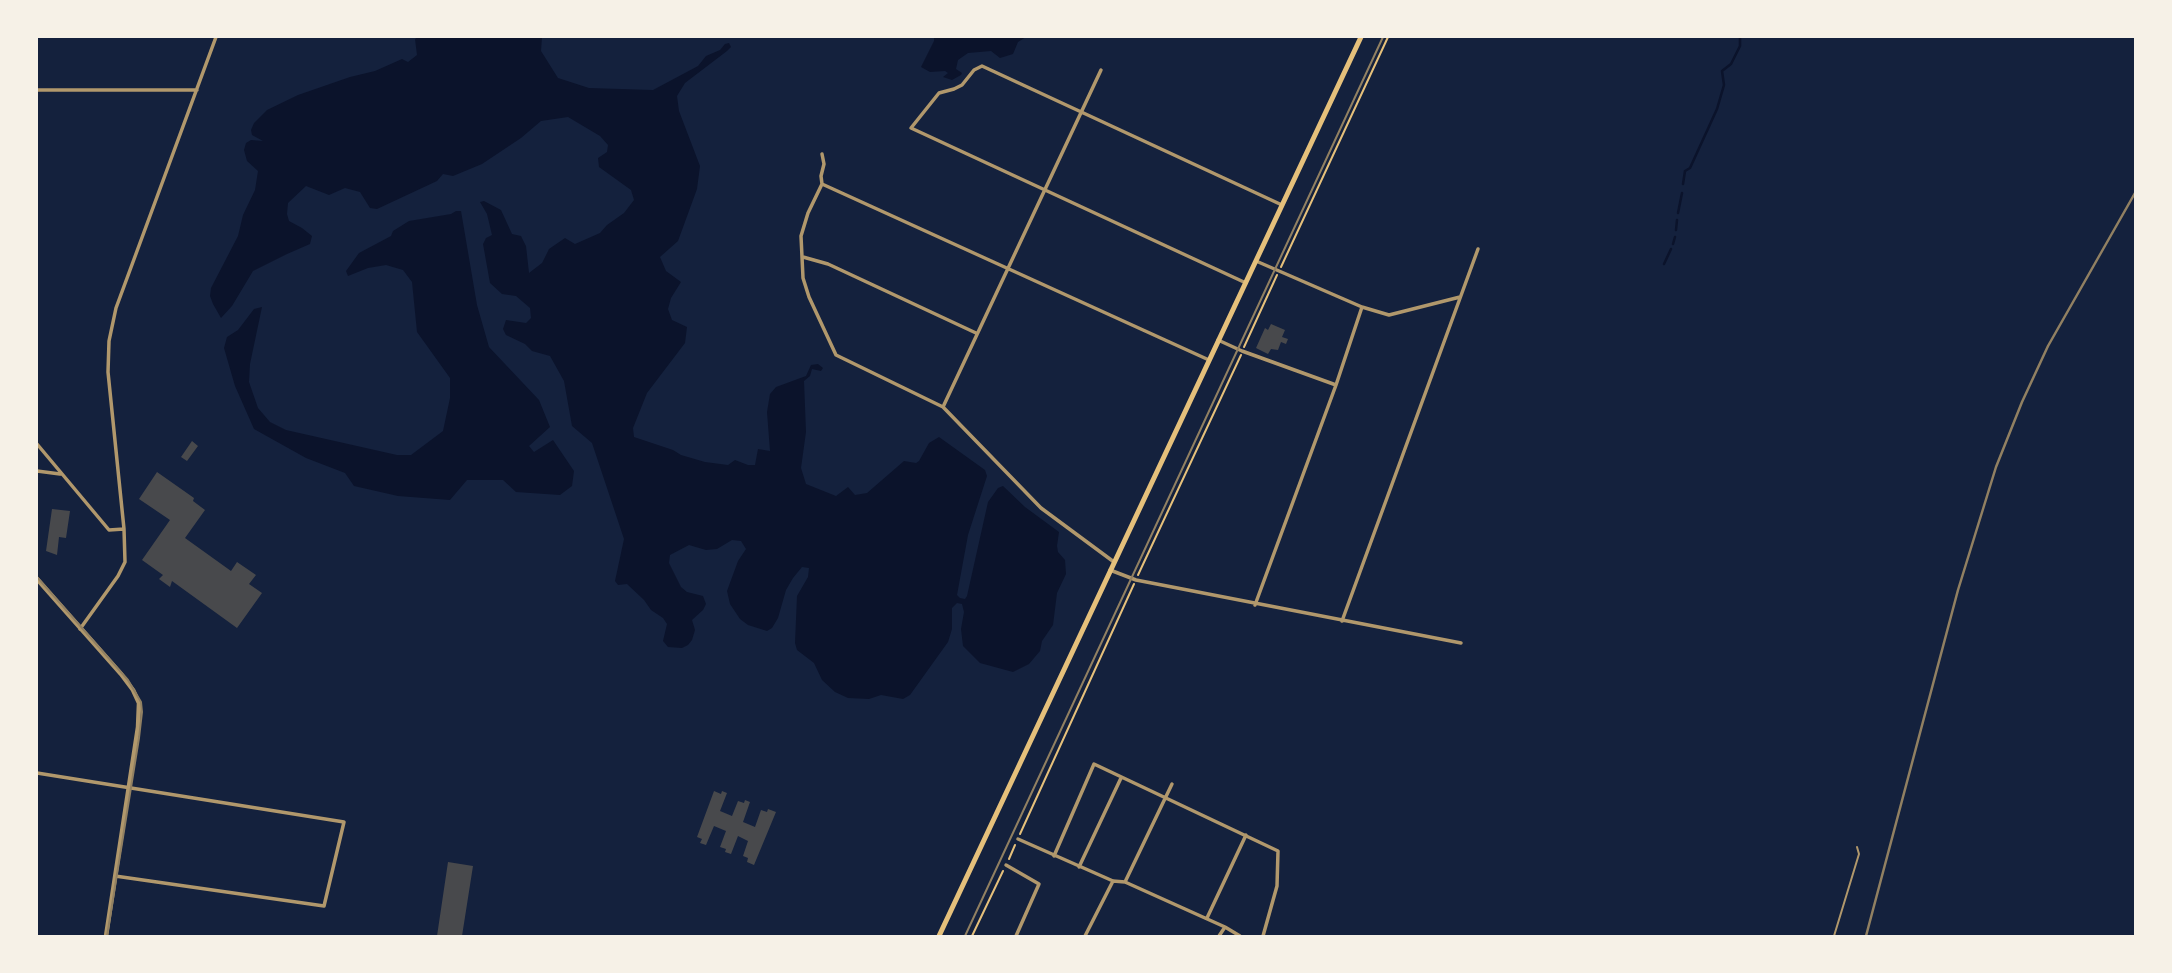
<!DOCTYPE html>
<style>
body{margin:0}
#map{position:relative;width:2172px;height:973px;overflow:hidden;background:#14213d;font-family:Literata,serif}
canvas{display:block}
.frame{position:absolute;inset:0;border:38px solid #f6f1e7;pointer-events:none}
</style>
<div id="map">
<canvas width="2172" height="973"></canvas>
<div class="frame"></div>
</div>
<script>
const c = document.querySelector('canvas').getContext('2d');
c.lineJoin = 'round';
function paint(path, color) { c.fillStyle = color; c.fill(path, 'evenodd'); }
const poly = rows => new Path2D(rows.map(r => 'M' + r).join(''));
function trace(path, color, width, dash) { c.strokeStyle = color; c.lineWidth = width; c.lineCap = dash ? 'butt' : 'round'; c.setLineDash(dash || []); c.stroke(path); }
const water = poly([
 [418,37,542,37,541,51,558,78,589,88,653,90,698,66,706,56,720,50,725,44,729,43,731,47,727,51,685,83,677,96,679,111,700,166,697,189,678,241,660,257,666,271,681,282,671,298,668,309,672,320,687,327,685,343,647,393,633,428,634,437,673,450,681,455,705,462,728,465,735,460,748,465,755,465,758,449,770,451,767,412,770,394,776,387,806,376,811,365,818,364,823,368,821,371,812,369,810,376,804,381,806,432,801,468,806,484,836,496,848,487,855,495,867,493,904,461,916,463,919,461,929,443,939,437,985,470,987,476,968,535,957,595,960,598,965,599,967,596,988,502,998,488,1003,486,1025,507,1059,532,1057,546,1058,552,1065,560,1066,574,1057,593,1053,625,1042,641,1040,651,1029,664,1013,672,980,663,963,646,961,629,964,612,962,604,957,603,952,608,952,629,948,642,910,695,903,699,881,695,869,699,848,698,835,692,822,680,814,663,797,650,795,643,797,596,808,577,809,568,802,567,793,578,786,590,778,618,772,628,767,631,748,625,740,619,730,604,727,591,738,561,746,549,741,541,732,540,717,549,706,550,689,545,670,555,669,563,681,587,687,592,703,596,706,604,703,610,692,620,695,630,692,640,688,645,682,648,668,647,663,641,667,624,663,618,651,610,644,600,627,584,618,585,615,581,624,539,592,443,572,426,564,381,550,356,532,351,525,344,506,335,503,329,506,320,526,323,531,318,530,308,516,296,502,294,490,283,483,244,486,238,492,235,487,214,480,202,484,201,501,210,512,234,521,236,526,246,529,273,542,263,549,249,565,238,575,244,600,233,607,225,624,213,634,200,631,190,599,167,598,158,607,152,608,145,600,136,568,117,541,121,521,138,482,164,453,176,443,174,437,181,377,209,370,208,360,192,345,188,329,195,306,186,288,203,287,214,289,221,302,228,312,236,310,244,287,254,253,271,232,306,221,318,213,304,210,296,211,288,238,236,243,215,255,190,258,171,247,161,244,150,246,143,251,140,263,141,252,135,251,130,254,123,267,110,298,95,350,77,375,71,402,59,408,62,417,55,415,39],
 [934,37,1026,37,1018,42,1013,54,1000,58,991,51,968,53,958,60,956,69,962,73,961,75,952,80,943,77,948,73,945,71,930,72,921,67,934,41],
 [456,211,461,211,477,305,489,347,539,400,550,427,529,446,534,452,553,440,574,471,572,486,560,495,516,492,503,480,467,480,450,500,398,496,354,486,345,473,306,458,254,429,235,386,224,348,227,337,238,330,254,309,262,307,250,364,249,382,258,408,270,422,286,430,397,455,411,455,443,431,450,398,450,378,417,332,412,282,403,270,386,265,368,268,348,276,346,271,359,253,391,236,393,231,409,221,451,214]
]);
const stream = poly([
 [1683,184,1685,171,1690,168,1717,109,1724,85,1722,71,1731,64,1740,46,1740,37],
 [1678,213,1682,193],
 [1676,230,1677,220],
 [1673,244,1675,237],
 [1664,264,1671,249]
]);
const building = poly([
 [1271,324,1285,330,1282,337,1288,339,1286,344,1281,342,1278,350,1271,349,1268,354,1256,348,1265,328,1268,330],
 [192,441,198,446,187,461,181,457],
 [157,472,194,498,193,501,205,510,185,538,231,571,237,562,256,575,249,584,262,593,237,628,172,581,170,587,159,579,163,575,142,560,170,520,139,499],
 [52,509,70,511,66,538,59,537,57,555,46,551],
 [714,791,721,794,722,791,727,793,720,811,732,816,738,801,744,803,745,800,750,802,743,822,755,827,761,810,767,812,768,809,776,812,754,865,747,862,748,858,743,856,748,841,738,836,731,854,725,852,726,849,720,847,726,831,714,826,706,845,700,843,702,839,697,837],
 [448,862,473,866,462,936,437,936]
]);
const path = poly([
 [1281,267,1388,37],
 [1244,347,1277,275],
 [1138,575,1241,355],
 [1020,834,1134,584],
 [1009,859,1015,845],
 [972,936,1003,871]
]);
const service = poly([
 [1834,936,1859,854,1857,847]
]);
const minor = poly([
 [37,90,197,90],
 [822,154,824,164,821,176,822,184,808,213,801,236,803,278,809,297,836,355,943,407,1041,508,1114,562],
 [822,184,1209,360],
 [803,257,828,264,976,333],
 [1256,261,1362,307,1389,315,1460,297],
 [1246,283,911,128,939,93,954,89,962,85,974,70,982,66,1282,205],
 [1218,340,1242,351,1336,385],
 [943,407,1101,70],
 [37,444,109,530,124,529],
 [37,471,60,474],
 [1110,570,1136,580,1461,643],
 [1255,605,1336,385,1362,307],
 [1342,621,1478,249],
 [80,629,118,576,125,562,124,529,108,372,109,341,116,308,216,37],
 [37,773,344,822,324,906,115,876],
 [1018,839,1113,881,1125,882,1225,927,1240,936],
 [1054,856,1094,764,1278,851,1277,886,1263,936],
 [1006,865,1039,884,1016,936],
 [1079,867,1121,778],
 [1125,882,1172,784],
 [1207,918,1246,835],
 [1085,936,1113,881],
 [1219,936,1225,927]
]);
const tertiary = poly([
 [37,579,121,674,133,690,139,703,138,727,106,936]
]);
const primary = poly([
 [939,936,1361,37]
]);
const tram = poly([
 [37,577,128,680,141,702,142,712,139,738,107,936],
 [965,936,1383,37]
]);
const rail = poly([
 [1866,936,1958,590,1996,467,2022,402,2048,346,2135,193]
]);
paint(water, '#0b132b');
trace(stream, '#0b132b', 2.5);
paint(building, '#48494c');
trace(path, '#e5c07b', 2);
trace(service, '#b1986c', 2);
trace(minor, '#b1986c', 3.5);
trace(tertiary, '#b1986c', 4.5);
trace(primary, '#e5c07b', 5);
trace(tram, '#918062', 2);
trace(rail, '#918062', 2.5);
</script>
